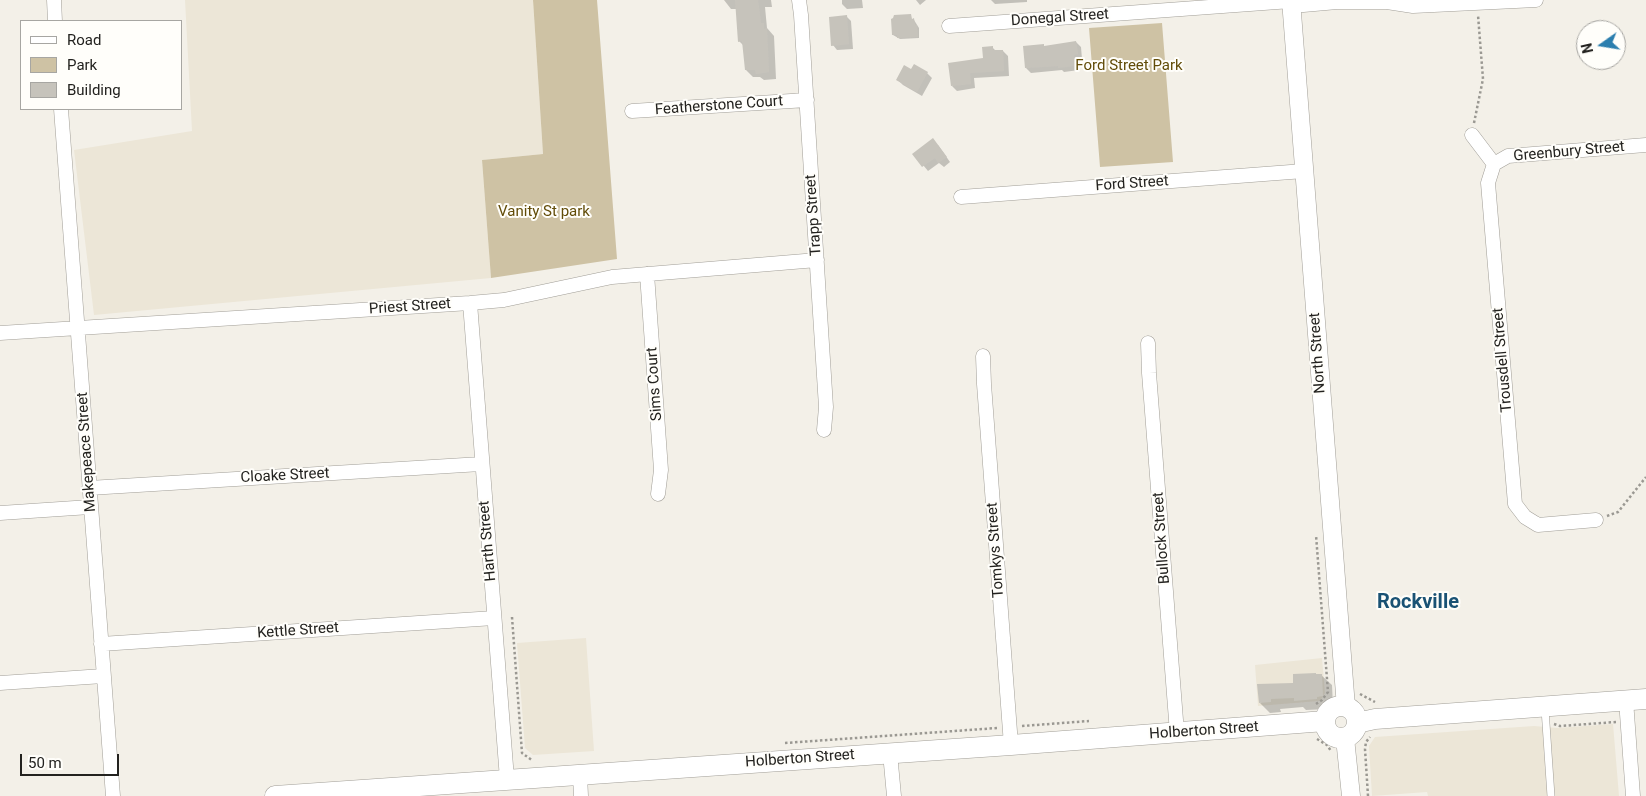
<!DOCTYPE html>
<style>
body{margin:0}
#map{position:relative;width:1646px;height:796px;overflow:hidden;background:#f3f0e8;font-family:Roboto,sans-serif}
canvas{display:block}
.legend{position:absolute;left:20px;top:20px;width:162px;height:90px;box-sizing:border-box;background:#fffefa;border:1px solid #a7a6a2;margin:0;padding:6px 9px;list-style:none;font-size:15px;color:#23221f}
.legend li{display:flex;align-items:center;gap:10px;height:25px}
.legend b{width:25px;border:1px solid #a7a6a2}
.north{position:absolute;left:1576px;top:20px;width:50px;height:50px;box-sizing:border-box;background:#fffefa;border:1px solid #a7a6a2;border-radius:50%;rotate:257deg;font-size:14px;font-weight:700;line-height:20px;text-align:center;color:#23221f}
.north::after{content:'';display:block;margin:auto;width:18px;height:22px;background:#2b7eae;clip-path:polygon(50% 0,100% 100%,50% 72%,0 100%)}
.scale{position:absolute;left:20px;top:754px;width:99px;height:22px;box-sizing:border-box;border:2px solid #23221f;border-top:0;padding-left:6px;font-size:15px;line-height:18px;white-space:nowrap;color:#23221f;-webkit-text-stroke:4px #fffefa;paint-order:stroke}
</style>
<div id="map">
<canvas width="1646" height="796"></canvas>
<ul class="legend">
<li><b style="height:6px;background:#fff"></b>Road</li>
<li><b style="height:14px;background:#cec2a4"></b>Park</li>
<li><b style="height:14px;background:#c6c3bb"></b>Building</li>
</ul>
<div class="north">N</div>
<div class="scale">50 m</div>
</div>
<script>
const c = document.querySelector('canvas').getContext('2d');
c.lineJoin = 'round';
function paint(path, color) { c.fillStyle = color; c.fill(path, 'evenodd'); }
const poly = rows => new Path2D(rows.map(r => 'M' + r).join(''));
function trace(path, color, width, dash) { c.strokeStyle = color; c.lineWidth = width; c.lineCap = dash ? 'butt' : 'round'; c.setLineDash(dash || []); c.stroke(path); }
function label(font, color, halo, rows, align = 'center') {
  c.font = font + ' Roboto,sans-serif'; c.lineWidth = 4; c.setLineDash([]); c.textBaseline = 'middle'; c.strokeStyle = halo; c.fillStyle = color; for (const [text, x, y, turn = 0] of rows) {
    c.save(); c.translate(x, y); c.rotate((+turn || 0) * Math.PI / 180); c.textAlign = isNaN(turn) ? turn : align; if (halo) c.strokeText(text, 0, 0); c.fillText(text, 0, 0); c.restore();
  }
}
const built = poly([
 [185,0,533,0,543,154,482,160,491,278,94,315,74,150,192,131],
 [586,638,594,751,533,755,525,748,517,643],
 [1322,658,1325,693,1322,698,1319,701,1258,706,1255,665],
 [1613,724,1619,796,1428,796,1427,792,1372,796,1369,746,1375,737,1534,726,1557,728]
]);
const green = poly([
 [533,0,597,0,617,259,491,278,482,160,543,154],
 [1162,23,1173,162,1100,167,1089,28]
]);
const shadow = poly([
 [724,0,771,0,772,7,765,7,767,28,774,36,776,79,764,80,760,77,753,77,746,70,744,46,739,41,737,9,731,9],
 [842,0,862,0,863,8,847,9,842,4],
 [916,0,926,0,920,5],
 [991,0,1027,0,1027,2,995,4],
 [847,17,851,21,853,49,837,50,833,45],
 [914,20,919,28,919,38,900,39,893,35],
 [1076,42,1081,47,1082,59,1078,59,1079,70,1064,72,1062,70,1031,73,1026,68,1045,47],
 [992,47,997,52,1003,51,1008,56,1009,76,974,78,975,88,957,91,952,86,984,59],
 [912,71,927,73,932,78,922,96,903,85,898,80],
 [938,145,950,162,944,167,939,163,928,171,914,154],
 [1321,675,1332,685,1333,706,1326,707,1327,709,1306,710,1303,707,1280,709,1281,712,1270,713,1260,703,1294,684]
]);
const building = poly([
 [735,0,758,0,761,23,764,23,764,29,767,28,769,72,756,74,755,70,745,70,742,41,738,42],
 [911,14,912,19,914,18,915,25,917,25,918,37,897,38,897,35,892,35,891,19,893,18,894,15],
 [847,15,849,44,831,46,829,17],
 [1076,41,1078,54,1074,55,1075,66,1058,68,1058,66,1025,68,1023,46,1044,44,1044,46],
 [993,46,993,50,1003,50,1004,71,970,73,971,84,951,86,948,63,983,58,982,47],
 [914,64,928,72,917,92,896,80,904,65,911,69],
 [933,138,947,157,938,163,935,158,922,167,912,154],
 [1316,673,1316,674,1322,674,1323,696,1317,697,1317,699,1294,701,1294,698,1271,699,1271,702,1259,703,1257,684,1293,683,1293,674]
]);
const path = poly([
 [1474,123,1483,79,1478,15],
 [1607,516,1618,512,1646,477],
 [512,617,522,753,533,761],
 [1360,694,1375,702],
 [1316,704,1322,700,1328,692,1316,535],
 [1554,724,1560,726,1616,722],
 [1022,726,1089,721],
 [1317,739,1327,745,1331,751],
 [785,743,997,728],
 [1368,796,1365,749,1366,742,1370,737]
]);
const service = poly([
 [1545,709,1551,796]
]);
const minor = poly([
 [54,0,55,21],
 [799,0,801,15,826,407,824,430],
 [1292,6,1337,2,1387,2,1413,6,1536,0],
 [949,26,1291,1],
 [61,109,113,796],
 [632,111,807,100],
 [1472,135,1494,164],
 [1494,164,1488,183,1515,504,1525,517,1538,525,1596,520],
 [1494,164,1508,156,1646,145],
 [961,197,1304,171],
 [647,274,661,470,658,494],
 [470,303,507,779],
 [0,333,470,303,504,300,612,277,817,260],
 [1148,343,1149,373,1177,733],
 [983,356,984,384,1011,745],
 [89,488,481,464],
 [0,513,90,507],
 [101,644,494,618],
 [0,683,103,676],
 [1626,700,1633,796],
 [890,753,894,796],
 [580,775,581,796]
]);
const tertiary = poly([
 [1291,0,1346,707],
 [1345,738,1351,796]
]);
const secondary = poly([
 '1325 722a16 16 0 1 1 32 0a16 16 0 1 1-32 0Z',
 [1357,723,1375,719,1646,699],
 [275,796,1011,745,1325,721]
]);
const streetNames = [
 ["Donegal Street",1060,18,-4],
 ["Featherstone Court",719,106,-4],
 ["Greenbury Street",1569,152,-5],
 ["Ford Street",1132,184,-4],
 ["Trapp Street",814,215,-94],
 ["Priest Street",410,307,-4],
 ["North Street",1318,353,-94],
 ["Trousdell Street",1503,360,-95],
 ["Sims Court",655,384,-94],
 ["Makepeace Street",87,452,-94],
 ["Cloake Street",285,476,-3],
 ["Bullock Street",1162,538,-94],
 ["Harth Street",488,541,-95],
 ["Tomkys Street",996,550,-94],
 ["Kettle Street",298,631,-4],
 ["Holberton Street",1204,731,-4],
 ["Holberton Street",800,759,-4]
];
const parkNames = [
 ["Ford Street Park",1129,66],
 ["Vanity St park",544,212]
];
const districtNames = [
 ["Rockville",1418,603]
];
paint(built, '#ece6d7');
paint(green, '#cec2a4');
paint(shadow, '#0003');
paint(building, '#c6c3bb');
trace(service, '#a19e97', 8);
trace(minor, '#a19e97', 15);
trace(tertiary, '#a19e97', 19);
trace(secondary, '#a19e97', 21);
trace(path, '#9a9892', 2.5, [2.5, 2.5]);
trace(service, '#fff', 7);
trace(minor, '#fff', 14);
trace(tertiary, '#fff', 18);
trace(secondary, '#fff', 20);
label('15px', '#23221f', '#fffefa', streetNames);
label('15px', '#624c08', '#fffefa', parkNames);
label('bold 20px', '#1a5274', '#fffefa', districtNames);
</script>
